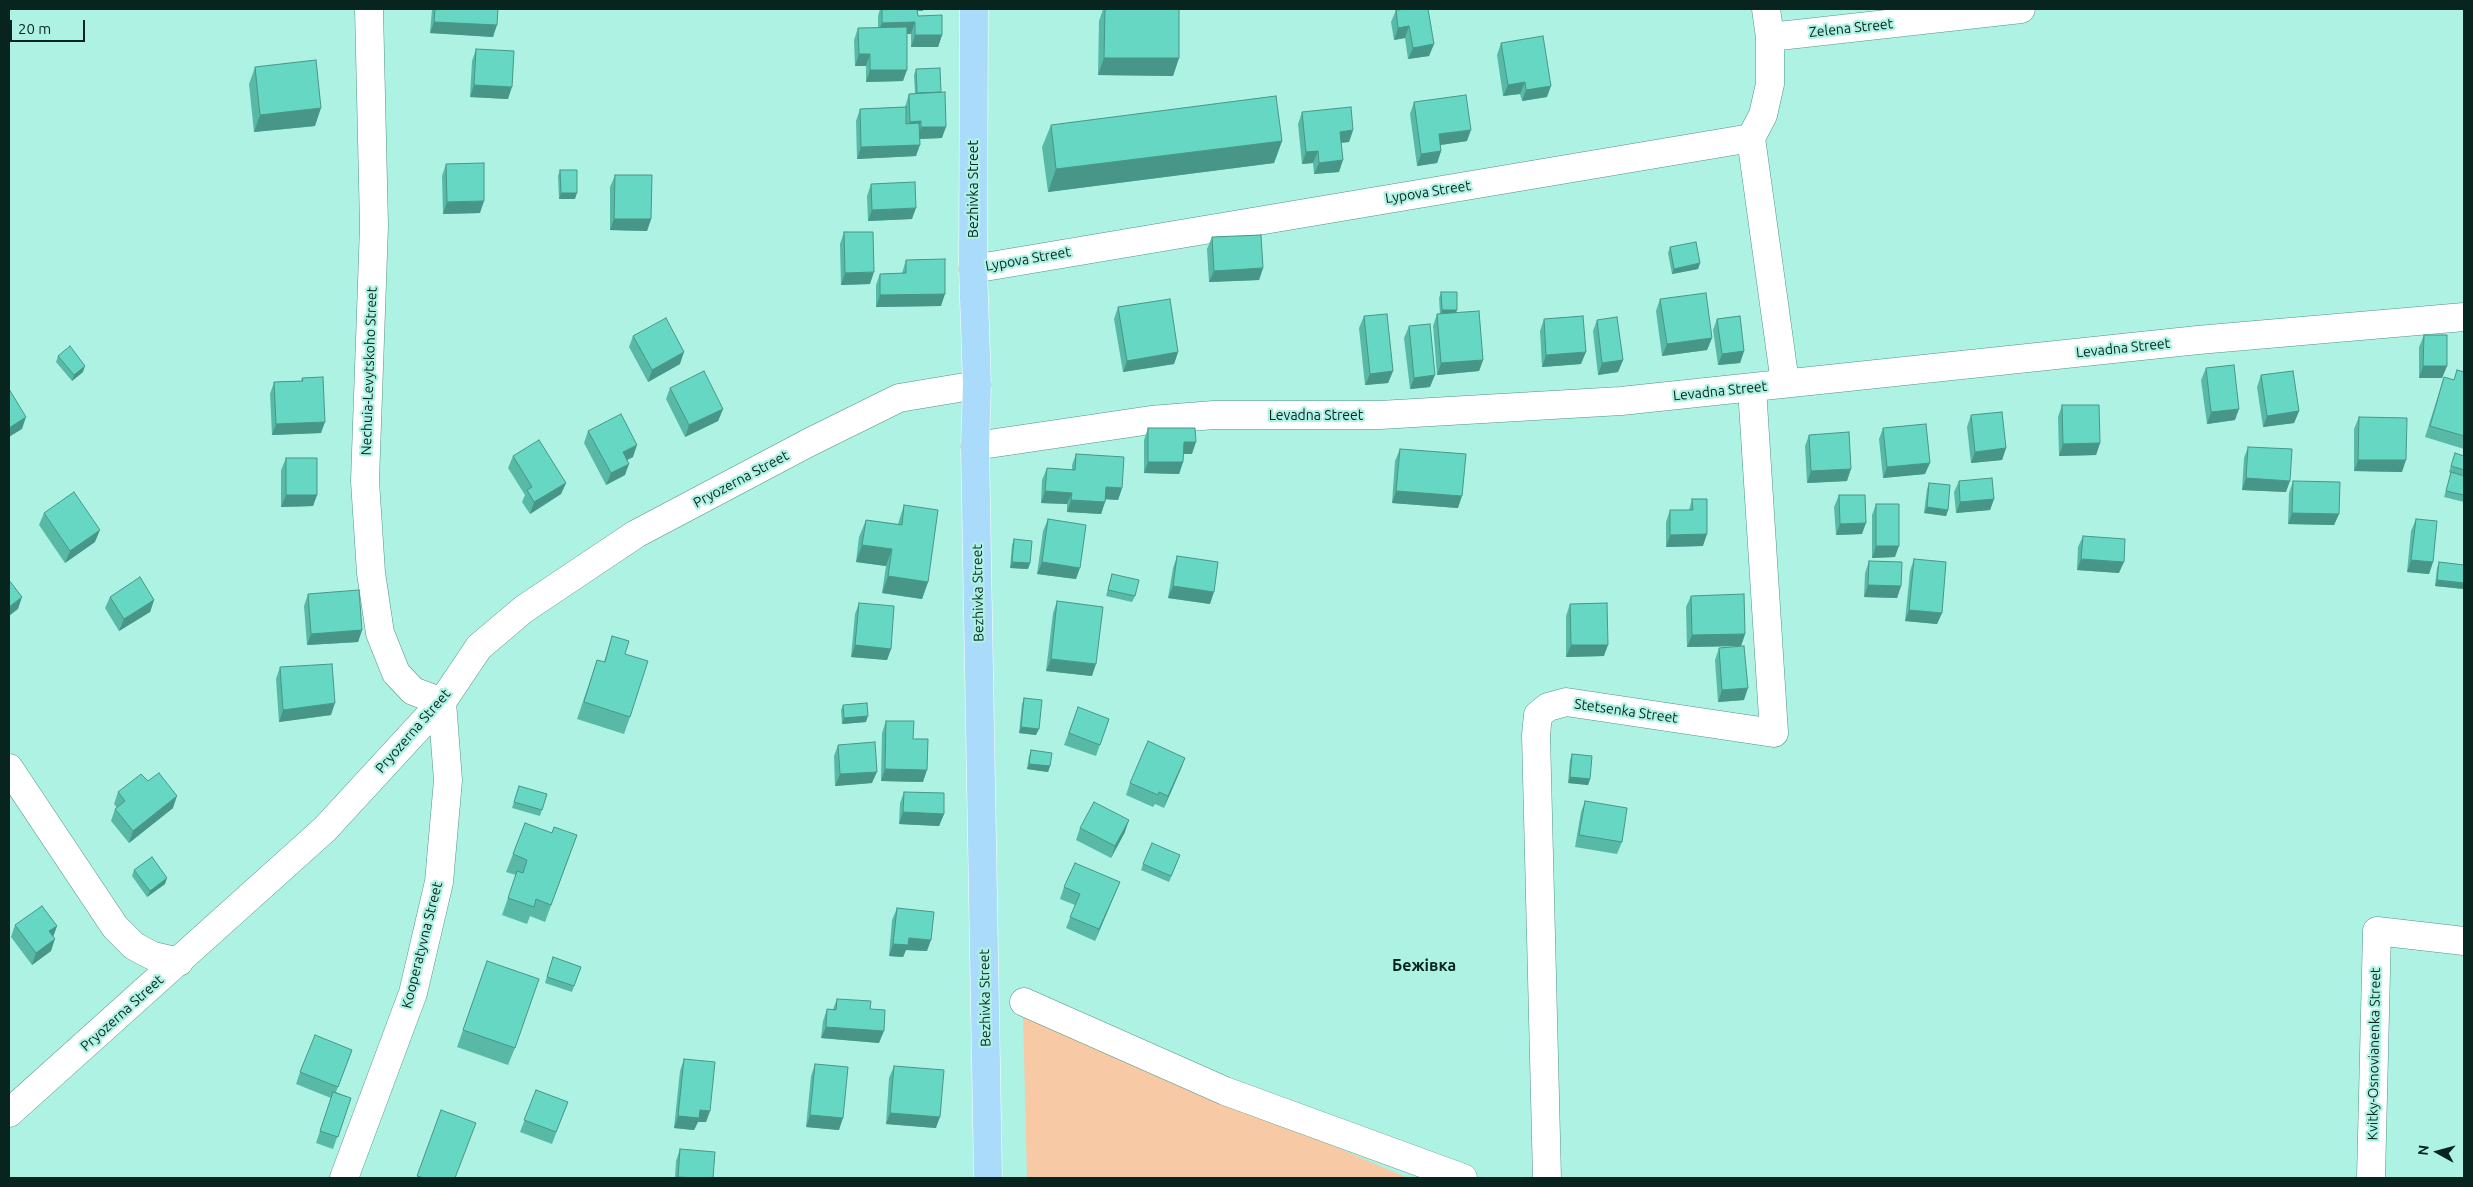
<!DOCTYPE html>
<meta charset="utf-8">
<style>
body{margin:0}
#map{position:relative;width:2473px;height:1187px;overflow:hidden;background:#aef2e3;font-family:Ubuntu,sans-serif}
canvas{display:block}
.frame{position:absolute;inset:0;border:10px solid #08241f;pointer-events:none}
.north{position:absolute;left:2413px;top:1127px;width:50px;height:50px;-webkit-text-stroke:4px #aef2e3;paint-order:stroke;rotate:277deg;font-size:14px;font-weight:700;line-height:20px;text-align:center;color:#08241f}
.north::after{content:'';display:block;margin:auto;width:18px;height:22px;background:#08241f;clip-path:polygon(50% 0,100% 100%,50% 72%,0 100%)}
.scale{position:absolute;left:10px;top:20px;width:75px;height:22px;box-sizing:border-box;border:2px solid #08241f;border-top:0;padding-left:6px;font-size:15px;line-height:18px;white-space:nowrap;color:#08241f;-webkit-text-stroke:4px #aef2e3;paint-order:stroke}
</style>
<div id="map">
<canvas width="2473" height="1187"></canvas>
<div class="frame"></div>
<div class="north">N</div>
<div class="scale">20 m</div>
</div>
<script>
const c = document.querySelector('canvas').getContext('2d');
c.lineJoin = 'round';
function paint(path, color) { c.fillStyle = color; c.fill(path, 'evenodd'); }
const poly = rows => new Path2D(rows.map(r => 'M' + r).join(''));
function trace(path, color, width, dash) { c.strokeStyle = color; c.lineWidth = width; c.lineCap = dash ? 'butt' : 'round'; c.setLineDash(dash || []); c.stroke(path); }
function label(font, color, halo, rows, align = 'center') {
  c.font = font + ' Ubuntu,sans-serif'; c.lineWidth = 4.5; c.setLineDash([]); c.textBaseline = 'middle'; c.strokeStyle = halo; c.fillStyle = color; for (const [text, x, y, turn = 0] of rows) {
    c.save(); c.translate(x, y); c.rotate((+turn || 0) * Math.PI / 180); c.textAlign = isNaN(turn) ? turn : align; if (halo) c.strokeText(text, 0, 0); c.fillText(text, 0, 0); c.restore();
  }
}
const green = poly([
 [1023,1012,1408,1178,1027,1178]
]);
const minor = poly([
 [369,9,374,226,365,481,371,573,380,633,396,673,413,691,442,702],
 [1770,37,2021,9],
 [1751,138,1785,383],
 [973,269,1751,138,1763,115,1770,84,1770,37,1766,9],
 [975,446,1151,420,1214,415,1380,415,1621,401,2198,340,2464,317],
 [9,768,115,927,134,946,153,956,179,962],
 [1024,1002,1225,1091,1463,1178],
 [9,1113,325,829,442,702,479,647,524,609,636,534,808,443,899,398,977,385],
 [344,1178,413,993,439,882,448,780,442,702],
 [1547,1178,1536,735,1538,715,1548,707,1566,702,1774,733,1752,388],
 [2371,1178,2377,931,2464,941]
]);
const major = poly([
 [974,9,973,269,977,385,975,446,988,1178]
]);
const wall = poly([
 [432,9,498,9,493,37,430,33],
 [880,9,923,9,923,11,917,11,918,16,942,35,938,47,911,47,911,34,907,34,903,81,866,82,866,66,855,66,854,40,858,28,878,28,878,16],
 [1103,9,1179,9,1179,58,1173,76,1098,75,1099,21],
 [1396,10,1434,44,1429,56,1408,59,1405,38,1394,40,1391,22],
 [1501,43,1547,97,1522,101,1520,94,1503,96,1497,55],
 [476,49,508,99,470,97,472,61],
 [255,67,315,126,254,132,249,84],
 [916,69,942,138,920,139,916,156,857,159,856,121,860,109,905,107,909,94,915,93,914,75],
 [1414,102,1467,141,1440,145,1441,151,1437,163,1417,166,1410,114],
 [1302,112,1353,130,1349,142,1341,143,1339,172,1314,174,1313,163,1302,164,1298,124],
 [1051,125,1282,141,1274,163,1048,192,1042,147],
 [446,164,480,213,443,214,442,176],
 [560,170,575,199,559,199,558,176],
 [615,175,651,219,647,231,610,230,610,187],
 [871,184,912,219,868,221,867,196],
 [844,232,870,284,841,285,840,244],
 [1212,237,1263,268,1259,280,1209,282,1207,249],
 [1670,247,1700,263,1698,269,1672,274,1668,253],
 [906,260,941,306,876,307,876,285,880,274,902,273],
 [1441,292,1456,313,1483,360,1479,371,1437,375,1433,326,1437,314,1440,314,1439,298],
 [1660,299,1712,338,1707,350,1662,356,1656,311],
 [1118,307,1178,352,1174,364,1123,372,1114,319],
 [1364,316,1393,371,1388,383,1365,385,1359,328],
 [1544,319,1581,364,1542,367,1540,331],
 [1717,319,1744,351,1740,363,1718,365,1713,330],
 [1597,320,1623,360,1618,372,1598,375,1593,331],
 [1409,326,1430,387,1410,389,1404,338],
 [2424,335,2447,366,2442,378,2419,378,2419,347],
 [633,336,680,364,648,382,629,347],
 [58,356,83,372,72,381,56,362],
 [2206,368,2235,420,2207,424,2201,380],
 [2457,370,2464,372,2464,449,2425,437,2444,377,2454,380],
 [2261,375,2299,411,2294,423,2263,427,2257,387],
 [302,378,321,433,272,435,270,394,274,382,301,381],
 [670,388,723,409,718,421,685,437,666,399],
 [2062,405,2100,443,2096,455,2059,456,2058,417],
 [1971,415,2006,448,2002,460,1971,463,1967,427],
 [2359,417,2402,472,2354,471,2354,429],
 [1148,428,1192,454,1183,454,1183,462,1179,474,1144,473,1144,440],
 [1883,428,1925,474,1883,478,1879,439],
 [588,431,633,457,627,460,625,475,606,485,584,443],
 [1809,435,1847,481,1807,483,1805,446],
 [2248,447,2286,492,2242,490,2244,458],
 [1400,449,1458,508,1392,503,1395,461],
 [2455,453,2464,456,2464,502,2444,497,2451,473,2449,472],
 [1076,454,1122,488,1118,500,1106,499,1101,514,1067,512,1067,504,1041,503,1042,480,1047,468,1072,470,1072,465],
 [513,456,566,483,561,494,530,514,522,502,525,495,508,468],
 [286,458,317,495,313,506,281,507,281,470],
 [1959,481,1994,499,1990,510,1956,513,1954,492],
 [2293,481,2339,514,2334,525,2288,524,2289,493],
 [1929,483,1948,510,1946,516,1924,513,1927,489],
 [1839,495,1862,534,1836,535,1834,507],
 [1692,499,1703,546,1666,547,1666,522,1670,510,1689,510],
 [1876,504,1895,557,1872,558,1872,515],
 [904,505,928,582,922,599,882,593,886,566,856,562,859,537,866,520,898,524],
 [44,513,95,542,65,563,39,525],
 [1048,519,1076,579,1037,574,1043,531],
 [2416,519,2433,562,2429,574,2407,572,2411,531],
 [2083,536,2119,573,2077,570,2078,547],
 [1014,539,1030,563,1028,569,1010,568,1012,545],
 [1177,556,1210,604,1168,598,1173,568],
 [1914,559,1942,613,1937,624,1905,621,1910,571],
 [1869,561,1901,586,1897,598,1864,597,1865,573],
 [2439,562,2464,565,2464,589,2435,586,2437,568],
 [1112,574,1135,596,1132,602,1106,596],
 [308,594,362,630,358,642,307,645,304,606],
 [1691,596,1745,634,1741,646,1687,647,1686,607],
 [110,597,154,600,150,612,119,631,105,608],
 [1057,601,1092,676,1046,671,1053,613],
 [859,603,891,649,887,660,851,657,855,614],
 [1570,604,1604,656,1566,657,1566,616],
 [612,636,630,717,624,734,577,719,597,660,604,662],
 [1719,648,1744,700,1718,702,1715,660],
 [280,667,331,715,279,722,276,679],
 [1024,698,1036,735,1019,733,1022,704],
 [843,705,866,722,842,724,841,710],
 [1078,707,1109,719,1096,756,1064,745],
 [886,721,913,739,923,782,881,781,882,733],
 [838,745,872,783,835,786,834,756],
 [1031,750,1050,766,1048,772,1027,769,1029,756],
 [1572,754,1590,779,1588,785,1568,783,1570,760],
 [1185,758,1164,808,1155,804,1153,807,1126,795,1130,783],
 [148,781,173,808,129,843,111,821,115,809,117,808,114,804,118,792],
 [519,786,547,794,540,816,512,808],
 [904,792,944,814,939,826,899,824,900,803],
 [1585,801,1622,842,1617,854,1575,847,1581,812],
 [525,823,552,833,577,835,545,922,530,916,527,924,502,915,516,875,506,872],
 [1080,828,1125,832,1111,858,1076,840],
 [1178,861,1169,882,1141,870,1143,864],
 [134,870,165,884,147,897,132,876],
 [1120,882,1095,941,1066,928,1075,905,1060,899,1064,887],
 [897,908,927,951,906,950,903,957,889,956,892,920],
 [15,925,57,926,53,937,51,951,32,965,11,937],
 [553,957,581,967,572,992,545,983],
 [487,961,515,1048,508,1065,457,1047],
 [837,999,870,1009,879,1043,821,1038,823,1021,827,1009,833,1009],
 [352,1050,336,1092,351,1098,333,1149,316,1143,331,1098,296,1084,300,1072],
 [684,1059,710,1111,706,1122,698,1122,694,1130,674,1128,680,1071],
 [815,1064,839,1130,806,1127,811,1076],
 [894,1066,936,1128,886,1124,889,1078],
 [536,1090,568,1102,552,1144,520,1132],
 [680,1149,713,1178,675,1178,676,1161]
]);
const shadedWall = poly([
 [903,9,923,9,923,11],
 [434,22,497,25,493,37,430,33],
 [915,22,911,34,877,34,882,23],
 [1409,26,1405,38,1394,40,1398,28],
 [915,35,942,35,938,47,911,47],
 [1434,44,1429,56,1408,59,1413,48],
 [859,54,870,54,866,66,855,66],
 [1104,58,1179,58,1173,76,1098,75],
 [870,70,907,70,903,81,866,82],
 [1525,82,1520,94,1503,96,1508,85],
 [474,85,512,87,508,99,470,97],
 [1551,86,1547,97,1522,101,1526,90],
 [321,108,315,126,254,132,260,115],
 [921,121,916,133,906,133,910,122],
 [921,127,946,127,942,138,917,139],
 [1353,130,1349,142,1336,143,1340,132],
 [1471,130,1467,141,1434,146,1439,134],
 [1282,141,1274,163,1048,192,1056,169],
 [920,145,916,156,857,159,861,147],
 [1318,151,1313,163,1302,164,1306,152],
 [1441,151,1437,163,1417,166,1421,154],
 [1343,160,1339,172,1314,174,1319,163],
 [561,193,577,193,575,199,559,199],
 [484,201,480,213,443,214,447,202],
 [916,208,912,219,868,221,872,210],
 [614,219,651,219,647,231,610,230],
 [1700,263,1698,269,1672,274,1674,269],
 [1263,268,1259,280,1209,282,1214,271],
 [874,272,870,284,841,285,845,273],
 [945,294,941,306,876,307,880,295],
 [1442,310,1457,310,1455,316,1440,316],
 [1712,338,1707,350,1662,356,1667,344],
 [1744,351,1740,363,1718,365,1722,354],
 [684,352,680,364,648,382,652,370],
 [1178,352,1174,364,1123,372,1127,361],
 [1586,352,1581,364,1542,367,1546,355],
 [1483,360,1479,371,1437,375,1441,363],
 [1623,360,1618,372,1598,375,1602,363],
 [85,366,83,372,72,381,74,375],
 [2423,366,2447,366,2442,378,2419,378],
 [1393,371,1388,383,1365,385,1370,374],
 [1435,375,1430,387,1410,389,1414,378],
 [723,409,718,421,685,437,689,425],
 [2239,409,2235,420,2207,424,2211,412],
 [2299,411,2294,423,2263,427,2267,416],
 [26,417,22,429,9,437,9,428],
 [325,422,321,433,272,435,276,424],
 [1184,442,1196,442,1192,454,1179,454],
 [2100,443,2096,455,2059,456,2063,444],
 [637,445,633,457,619,464,623,452],
 [2006,448,2002,460,1971,463,1975,452],
 [2358,460,2406,460,2402,472,2354,471],
 [1148,462,1183,462,1179,474,1144,473],
 [1930,463,1925,474,1883,478,1887,467],
 [629,464,625,475,606,485,611,473],
 [1851,469,1847,481,1807,483,1811,471],
 [2246,478,2290,481,2286,492,2242,490],
 [566,483,561,494,530,514,534,502],
 [1106,487,1122,488,1118,500,1102,499],
 [1045,491,1072,493,1067,504,1041,503],
 [1396,491,1462,496,1458,508,1392,503],
 [286,495,317,495,313,506,281,507],
 [1994,499,1990,510,1956,513,1960,502],
 [1071,500,1105,502,1101,514,1067,512],
 [1927,507,1948,510,1946,516,1924,513],
 [2292,513,2339,514,2334,525,2288,524],
 [1866,523,1862,534,1836,535,1840,524],
 [100,530,95,542,65,563,70,551],
 [1707,534,1703,546,1666,547,1670,535],
 [862,545,892,549,886,566,856,562],
 [1876,546,1899,546,1895,557,1872,558],
 [2081,559,2124,562,2119,573,2077,570],
 [2411,560,2433,562,2429,574,2407,572],
 [1012,562,1030,563,1028,569,1010,568],
 [1042,562,1080,568,1076,579,1037,574],
 [888,576,928,582,922,599,882,593],
 [2437,580,2464,583,2464,589,2435,586],
 [1868,585,1901,586,1897,598,1864,597],
 [1173,586,1214,592,1210,604,1168,598],
 [22,597,18,609,9,616,9,607],
 [154,600,150,612,119,631,124,619],
 [1909,610,1942,613,1937,624,1905,621],
 [362,630,358,642,307,645,311,634],
 [1745,634,1741,646,1687,647,1692,635],
 [855,645,891,649,887,660,851,657],
 [1571,645,1608,645,1604,656,1566,657],
 [1051,659,1096,664,1092,676,1046,671],
 [1748,688,1744,700,1718,702,1722,690],
 [335,703,331,715,279,722,283,710],
 [868,716,866,722,842,724,844,718],
 [1021,727,1039,729,1036,735,1019,733],
 [1185,758,1181,769,1164,808,1168,796],
 [1029,764,1050,766,1048,772,1027,769],
 [885,769,927,770,923,782,881,781],
 [877,772,872,783,835,786,840,774],
 [1570,777,1590,779,1588,785,1568,783],
 [177,796,173,808,129,843,133,831],
 [903,812,944,814,939,826,899,824],
 [1129,820,1125,832,1111,858,1115,846],
 [167,878,165,884,147,897,150,891],
 [1120,882,1115,894,1095,941,1099,929],
 [57,926,53,937,49,931],
 [909,938,931,940,927,951,906,950,903,957,889,956,893,944],
 [55,939,51,951,32,965,36,953],
 [826,1027,884,1031,879,1043,821,1038],
 [700,1110,710,1111,706,1122,698,1122,694,1130,674,1128,678,1116],
 [890,1113,940,1117,936,1128,886,1124],
 [810,1115,843,1118,839,1130,806,1127]
]);
const building = poly([
 [435,9,498,9,497,25,434,22,435,9],
 [882,9,917,9,918,16,942,15,942,35,915,35,915,22,882,23,882,9],
 [1105,9,1179,9,1179,58,1104,58,1105,9],
 [1407,9,1428,9,1434,44,1413,48,1409,26,1398,28,1396,10,1407,9],
 [907,27,907,70,870,70,870,54,859,54,858,28,907,27],
 [1543,36,1551,86,1526,90,1525,82,1508,85,1501,43,1543,36],
 [476,49,514,51,512,87,474,85,476,49],
 [316,60,321,108,260,115,255,67,316,60],
 [940,68,941,92,917,93,916,69,940,68],
 [945,92,946,127,921,127,921,121,910,122,909,94,945,92],
 [1466,95,1471,130,1439,134,1441,151,1421,154,1414,102,1466,95],
 [1276,96,1282,141,1056,169,1051,125,1276,96],
 [906,107,906,124,919,123,920,145,861,147,860,109,906,107],
 [1351,107,1353,130,1340,132,1343,160,1319,163,1318,151,1306,152,1302,112,1351,107],
 [484,163,484,201,447,202,446,164,484,163],
 [560,170,577,170,577,193,561,193,560,170],
 [615,175,652,175,651,219,614,219,615,175],
 [915,182,916,208,872,210,871,184,915,182],
 [844,232,873,232,874,272,845,273,844,232],
 [1261,235,1263,268,1214,271,1212,237,1261,235],
 [1696,242,1700,263,1674,269,1670,247,1696,242],
 [945,259,945,294,880,295,880,274,906,273,906,260,945,259],
 [1441,292,1457,292,1457,310,1442,310,1441,292],
 [1706,293,1712,338,1667,344,1660,299,1706,293],
 [1170,299,1178,352,1127,361,1118,307,1170,299],
 [1479,311,1483,360,1441,363,1437,314,1479,311],
 [1387,314,1393,371,1370,374,1364,316,1387,314],
 [1583,316,1586,352,1546,355,1544,319,1583,316],
 [1740,316,1744,351,1722,354,1717,319,1740,316],
 [1617,317,1623,360,1602,363,1597,320,1617,317],
 [666,318,684,352,652,370,633,336,666,318],
 [1430,324,1435,375,1414,378,1409,326,1430,324],
 [2424,335,2447,335,2447,366,2423,366,2424,335],
 [70,346,85,366,74,375,58,356,70,346],
 [2234,365,2239,409,2211,412,2206,368,2234,365],
 [2457,370,2464,372,2464,436,2430,426,2444,377,2454,380,2457,370],
 [704,371,723,409,689,425,670,388,704,371],
 [2293,371,2299,411,2267,416,2261,375,2293,371],
 [323,377,325,422,276,424,274,382,303,381,302,378,323,377],
 [9,389,26,417,9,428,9,389],
 [2062,405,2099,405,2100,443,2063,444,2062,405],
 [2002,412,2006,448,1975,452,1971,415,2002,412],
 [621,414,637,445,623,452,629,464,611,473,588,431,621,414],
 [2359,417,2407,418,2406,460,2358,460,2359,417],
 [1926,424,1930,463,1887,467,1883,428,1926,424],
 [1148,428,1195,428,1196,442,1184,442,1183,462,1148,462,1148,428],
 [1849,432,1851,469,1811,471,1809,435,1849,432],
 [539,440,566,483,534,502,527,490,532,487,513,456,539,440],
 [2248,447,2292,449,2290,481,2246,478,2248,447],
 [1400,449,1466,454,1462,496,1396,491,1400,449],
 [2455,453,2464,456,2464,470,2451,466,2455,453],
 [1076,454,1124,457,1122,488,1106,487,1105,502,1071,500,1072,493,1045,491,1047,468,1075,470,1076,454],
 [286,458,317,458,317,495,286,495,286,458],
 [2451,472,2464,476,2464,495,2446,491,2451,472],
 [1992,478,1994,499,1960,502,1959,481,1992,478],
 [2293,481,2340,482,2339,514,2292,513,2293,481],
 [1929,483,1950,485,1948,510,1927,507,1929,483],
 [74,492,100,530,70,551,44,513,74,492],
 [1839,495,1865,495,1866,523,1840,524,1839,495],
 [1692,499,1707,499,1707,534,1670,535,1670,510,1693,510,1692,499],
 [1876,504,1899,504,1899,546,1876,546,1876,504],
 [904,505,938,510,928,582,888,576,892,549,862,545,866,520,902,525,904,505],
 [1048,519,1086,525,1080,568,1042,562,1048,519],
 [2416,519,2437,521,2433,562,2411,560,2416,519],
 [2083,536,2125,539,2124,562,2081,559,2083,536],
 [1014,539,1032,541,1030,563,1012,562,1014,539],
 [1177,556,1218,562,1214,592,1173,586,1177,556],
 [1914,559,1946,562,1942,613,1909,610,1914,559],
 [1869,561,1902,562,1901,586,1868,585,1869,561],
 [2439,562,2464,565,2464,583,2437,580,2439,562],
 [1112,574,1139,580,1135,596,1108,590,1112,574],
 [140,577,154,600,124,619,110,597,140,577],
 [9,580,22,597,9,607,9,580],
 [359,590,362,630,311,634,308,594,359,590],
 [1744,594,1745,634,1692,635,1691,596,1744,594],
 [1057,601,1103,607,1096,664,1051,659,1057,601],
 [859,603,894,606,891,649,855,645,859,603],
 [1607,603,1608,645,1571,645,1570,604,1607,603],
 [612,636,629,641,625,654,648,661,630,717,584,702,597,660,605,662,612,636],
 [1744,646,1748,688,1722,690,1719,648,1744,646],
 [332,664,335,703,283,710,280,667,332,664],
 [1024,698,1042,700,1039,729,1021,727,1024,698],
 [867,703,868,716,844,718,843,705,867,703],
 [1078,707,1109,719,1100,745,1069,733,1078,707],
 [886,721,914,721,913,739,928,739,927,770,885,769,886,721],
 [1148,741,1185,758,1168,796,1159,792,1158,795,1130,783,1148,741],
 [875,742,877,772,840,774,838,745,875,742],
 [1031,750,1052,753,1050,766,1029,764,1031,750],
 [1572,754,1592,756,1590,779,1570,777,1572,754],
 [159,773,177,796,133,831,115,809,125,801,118,792,141,774,148,781,159,773],
 [519,786,547,794,542,810,514,802,519,786],
 [904,792,944,793,944,814,903,812,904,792],
 [1585,801,1627,808,1622,842,1579,835,1585,801],
 [1094,802,1129,820,1115,846,1080,828,1094,802],
 [525,823,552,833,554,827,577,835,551,905,536,899,534,907,508,898,517,871,523,873,527,860,513,854,525,823],
 [1152,843,1180,855,1171,876,1143,864,1152,843],
 [152,857,167,878,150,891,134,870,152,857],
 [1075,863,1120,882,1099,929,1070,917,1080,894,1064,887,1075,863],
 [42,906,57,926,49,931,55,939,36,953,15,925,42,906],
 [897,908,934,912,931,940,909,938,908,945,893,944,897,908],
 [553,957,581,967,574,986,547,977,553,957],
 [487,961,539,979,515,1048,463,1030,487,961],
 [837,999,871,1001,870,1009,885,1010,884,1031,826,1027,827,1009,836,1010,837,999],
 [315,1035,352,1050,338,1087,300,1072,315,1035],
 [684,1059,715,1062,710,1111,700,1110,699,1118,678,1116,684,1059],
 [815,1064,848,1067,843,1118,810,1115,815,1064],
 [894,1066,944,1070,940,1117,890,1113,894,1066],
 [536,1090,568,1102,556,1132,524,1120,536,1090],
 [333,1092,351,1098,338,1137,320,1131,333,1092],
 [441,1110,476,1123,455,1178,424,1178,417,1176,441,1110],
 [680,1149,715,1152,713,1178,697,1178,678,1177,680,1149]
]);
const streetNames = [
 ["Zelena Street",1851,28,-6],
 ["Bezhivka Street",973,189,-90],
 ["Lypova Street",1428,192,-9],
 ["Lypova Street",1028,259,-10],
 ["Levadna Street",2123,348,-6],
 ["Nechuia-Levytskoho Street",369,371,-88],
 ["Levadna Street",1720,391,-6],
 ["Levadna Street",1316,415],
 ["Pryozerna Street",741,479,-28],
 ["Bezhivka Street",978,593,-91],
 ["Stetsenka Street",1626,711,8],
 ["Pryozerna Street",413,731,-49],
 ["Kooperatyvna Street",422,945,-76],
 ["Bezhivka Street",985,998,-91],
 ["Pryozerna Street",122,1013,-42],
 ["Kvitky-Osnovianenka Street",2374,1054,-89]
];
const quarterNames = [
 ["Бежівка",1424,966]
];
paint(green, '#f8c9a5');
trace(minor, '#529487', 29);
trace(major, '#fff', 29);
trace(minor, '#fff', 28);
trace(major, '#aadbfb', 28);
paint(wall, '#58b9a7');
paint(shadedWall, '#479688');
paint(building, '#66d7c2');
trace(building, '#479688', 1);
label('14px', '#08241f', '#aef2e3', streetNames);
label('bold 16px', '#08241f', '#aef2e3', quarterNames);
</script>
